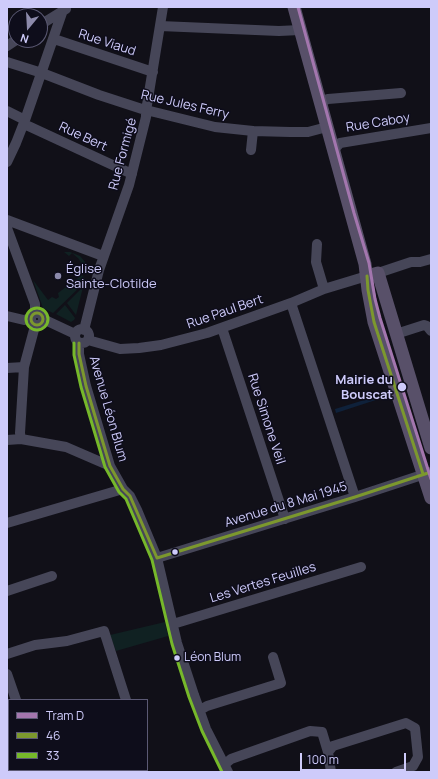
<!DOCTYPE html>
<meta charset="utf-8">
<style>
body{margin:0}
#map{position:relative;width:438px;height:779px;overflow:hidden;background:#111018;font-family:Manrope,sans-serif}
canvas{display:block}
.frame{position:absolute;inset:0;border:8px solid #cecbfa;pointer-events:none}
.legend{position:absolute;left:8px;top:699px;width:140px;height:72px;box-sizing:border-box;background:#0e0d1b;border:1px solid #5b5974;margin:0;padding:5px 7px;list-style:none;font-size:12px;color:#cecbfa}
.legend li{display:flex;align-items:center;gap:8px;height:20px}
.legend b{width:20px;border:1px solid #5b5974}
.north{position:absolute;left:8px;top:8px;width:40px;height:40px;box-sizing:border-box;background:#0e0d1b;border:1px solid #5b5974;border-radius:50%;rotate:198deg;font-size:11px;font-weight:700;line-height:16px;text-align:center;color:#cecbfa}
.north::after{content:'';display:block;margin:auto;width:14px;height:18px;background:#8c8aab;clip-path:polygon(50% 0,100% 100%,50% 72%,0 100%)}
.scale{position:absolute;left:300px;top:753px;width:106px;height:18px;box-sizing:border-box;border:2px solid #cecbfa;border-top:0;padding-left:5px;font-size:12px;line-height:14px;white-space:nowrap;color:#cecbfa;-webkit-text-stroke:3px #0e0d1b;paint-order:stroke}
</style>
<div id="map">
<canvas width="438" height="779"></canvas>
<div class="frame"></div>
<ul class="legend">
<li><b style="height:5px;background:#a376ae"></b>Tram D</li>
<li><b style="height:5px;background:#7c982e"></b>46</li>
<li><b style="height:5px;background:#76b82a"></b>33</li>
</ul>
<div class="north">N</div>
<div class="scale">100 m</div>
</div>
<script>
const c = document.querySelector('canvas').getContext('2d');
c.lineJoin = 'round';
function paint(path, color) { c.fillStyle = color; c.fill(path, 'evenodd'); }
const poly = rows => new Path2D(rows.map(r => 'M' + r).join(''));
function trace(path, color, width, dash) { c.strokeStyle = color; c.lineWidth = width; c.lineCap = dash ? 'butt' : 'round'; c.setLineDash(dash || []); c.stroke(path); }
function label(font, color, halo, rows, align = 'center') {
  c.font = font + ' Manrope,sans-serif'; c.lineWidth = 3; c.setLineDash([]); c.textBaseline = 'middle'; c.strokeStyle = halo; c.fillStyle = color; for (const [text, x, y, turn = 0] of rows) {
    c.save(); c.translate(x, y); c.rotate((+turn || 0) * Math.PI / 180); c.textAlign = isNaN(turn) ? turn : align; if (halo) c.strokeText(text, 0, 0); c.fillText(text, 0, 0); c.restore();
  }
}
const green = poly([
 [64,252,70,252,80,256,85,262,87,268,79,271,78,269,82,265,79,259,72,253,69,256],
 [82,275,85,279,84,283,53,313,43,308,33,280,48,300,52,297,56,299,59,297,58,293],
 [83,287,76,315,67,303],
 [65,305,75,318,74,320,71,322,56,314],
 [165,622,168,636,116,651,110,635],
 [7,721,9,721,9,770,47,770,48,772,7,772]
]);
const water = poly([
 [384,394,385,397,336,413,335,409]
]);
const minor = poly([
 [40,25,66,9],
 [160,26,279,31,300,30],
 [54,39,153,72],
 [7,46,16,40],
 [7,62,42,73,99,95,142,109,215,127,253,131,290,132,308,132,327,127],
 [320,102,328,99,401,93],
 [7,111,25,120],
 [24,124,132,174],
 [251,150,253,131],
 [333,151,340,143,431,128],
 [7,162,16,143,25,120,64,7],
 [7,220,103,256],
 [7,228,35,304,35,313],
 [317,244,316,262,324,289],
 [378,273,411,262,420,262,431,259],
 [291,303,355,497],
 '31 319a6 6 0 1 1 12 0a6 6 0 1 1-12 0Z',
 [7,316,24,320,31,318],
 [43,319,75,334],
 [222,328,285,519],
 '75 336a7 7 0 1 1 14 0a7 7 0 1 1-14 0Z',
 [84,330,99,270,129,185,146,117,146,111,163,7],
 [396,334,424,325,427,326,431,331],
 [88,340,120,349,139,348,161,345,207,333,291,303,324,289,367,276],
 [79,343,79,354,86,386,110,466,123,489,130,496,137,510,157,558,177,643,194,695,206,729,228,772],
 [7,368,24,367],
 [21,439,20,433,24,367,35,326],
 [7,440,21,439,66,447,110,466],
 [7,523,123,489],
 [157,558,355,497,431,472],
 [7,591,52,576],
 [173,624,361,567],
 [7,654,35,645,67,641,104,631,126,700],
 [7,674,16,700],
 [200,710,207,706,281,683,273,657],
 [328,752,333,746,406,723,415,728,418,757,413,766,396,772],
 [224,765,231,759,310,731,322,732,328,752,331,772],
 [51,770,51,772]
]);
const major = poly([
 [294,7,365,264,368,290,374,322,431,498],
 [367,276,378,273,431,448]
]);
const bus1 = poly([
 [367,276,368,290,374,322,423,474],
 '31 319a6 6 0 1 1 12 0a6 6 0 1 1-12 0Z',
 [79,343,79,354,86,386,110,466,123,489,130,496,157,558],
 [157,558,355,497,431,472]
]);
const bus2 = poly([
 '26 319a11 11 0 1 1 22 0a11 11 0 1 1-22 0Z',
 [74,343,74,355,81,387,105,467,119,492,126,499,152,560,172,644,189,697,202,731,222,772]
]);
const tram1 = poly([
 [298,7,354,213,369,263,375,299,380,318,431,479]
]);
const markers = [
 [58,276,4,"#8c8aab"],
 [402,387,5,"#cecbfa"],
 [175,552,3.5,"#cecbfa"],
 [177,658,3.5,"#cecbfa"]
];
const busNames = [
 ["Léon Blum",184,658]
];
const streetNames = [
 ["Rue Viaud",107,43,18],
 ["Rue Jules Ferry",185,105,13],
 ["Rue Caboy",378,123,-9],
 ["Rue Bert",83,137,25],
 ["Rue Formigé",123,154,-75],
 ["Rue Paul Bert",225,312,-19],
 ["Avenue Léon Blum",108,409,74],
 ["Rue Simone Veil",266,419,72],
 ["Avenue du 8 Mai 1945",286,505,-17],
 ["Les Vertes Feuilles",263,583,-17]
];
const poiNames = [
 ["Église",66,269],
 ["Sainte-Clotilde",66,284]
];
const stopNames = [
 ["Mairie du",393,380],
 ["Bouscat",393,395]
];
paint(green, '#102122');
paint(water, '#0f213a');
trace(minor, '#464658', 10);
trace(major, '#585069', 13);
trace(bus1, '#7c982e', 3);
trace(bus2, '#76b82a', 3);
trace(tram1, '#a376ae', 3);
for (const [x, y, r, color] of markers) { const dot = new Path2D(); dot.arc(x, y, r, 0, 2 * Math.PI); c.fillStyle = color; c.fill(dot); trace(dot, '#0e0d1b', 1.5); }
label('12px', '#cecbfa', '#0e0d1b', busNames, 'left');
label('13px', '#cecbfa', '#0e0d1b', streetNames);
label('13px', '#cecbfa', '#0e0d1b', poiNames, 'left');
label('bold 13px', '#cecbfa', '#0e0d1b', stopNames, 'right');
</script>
